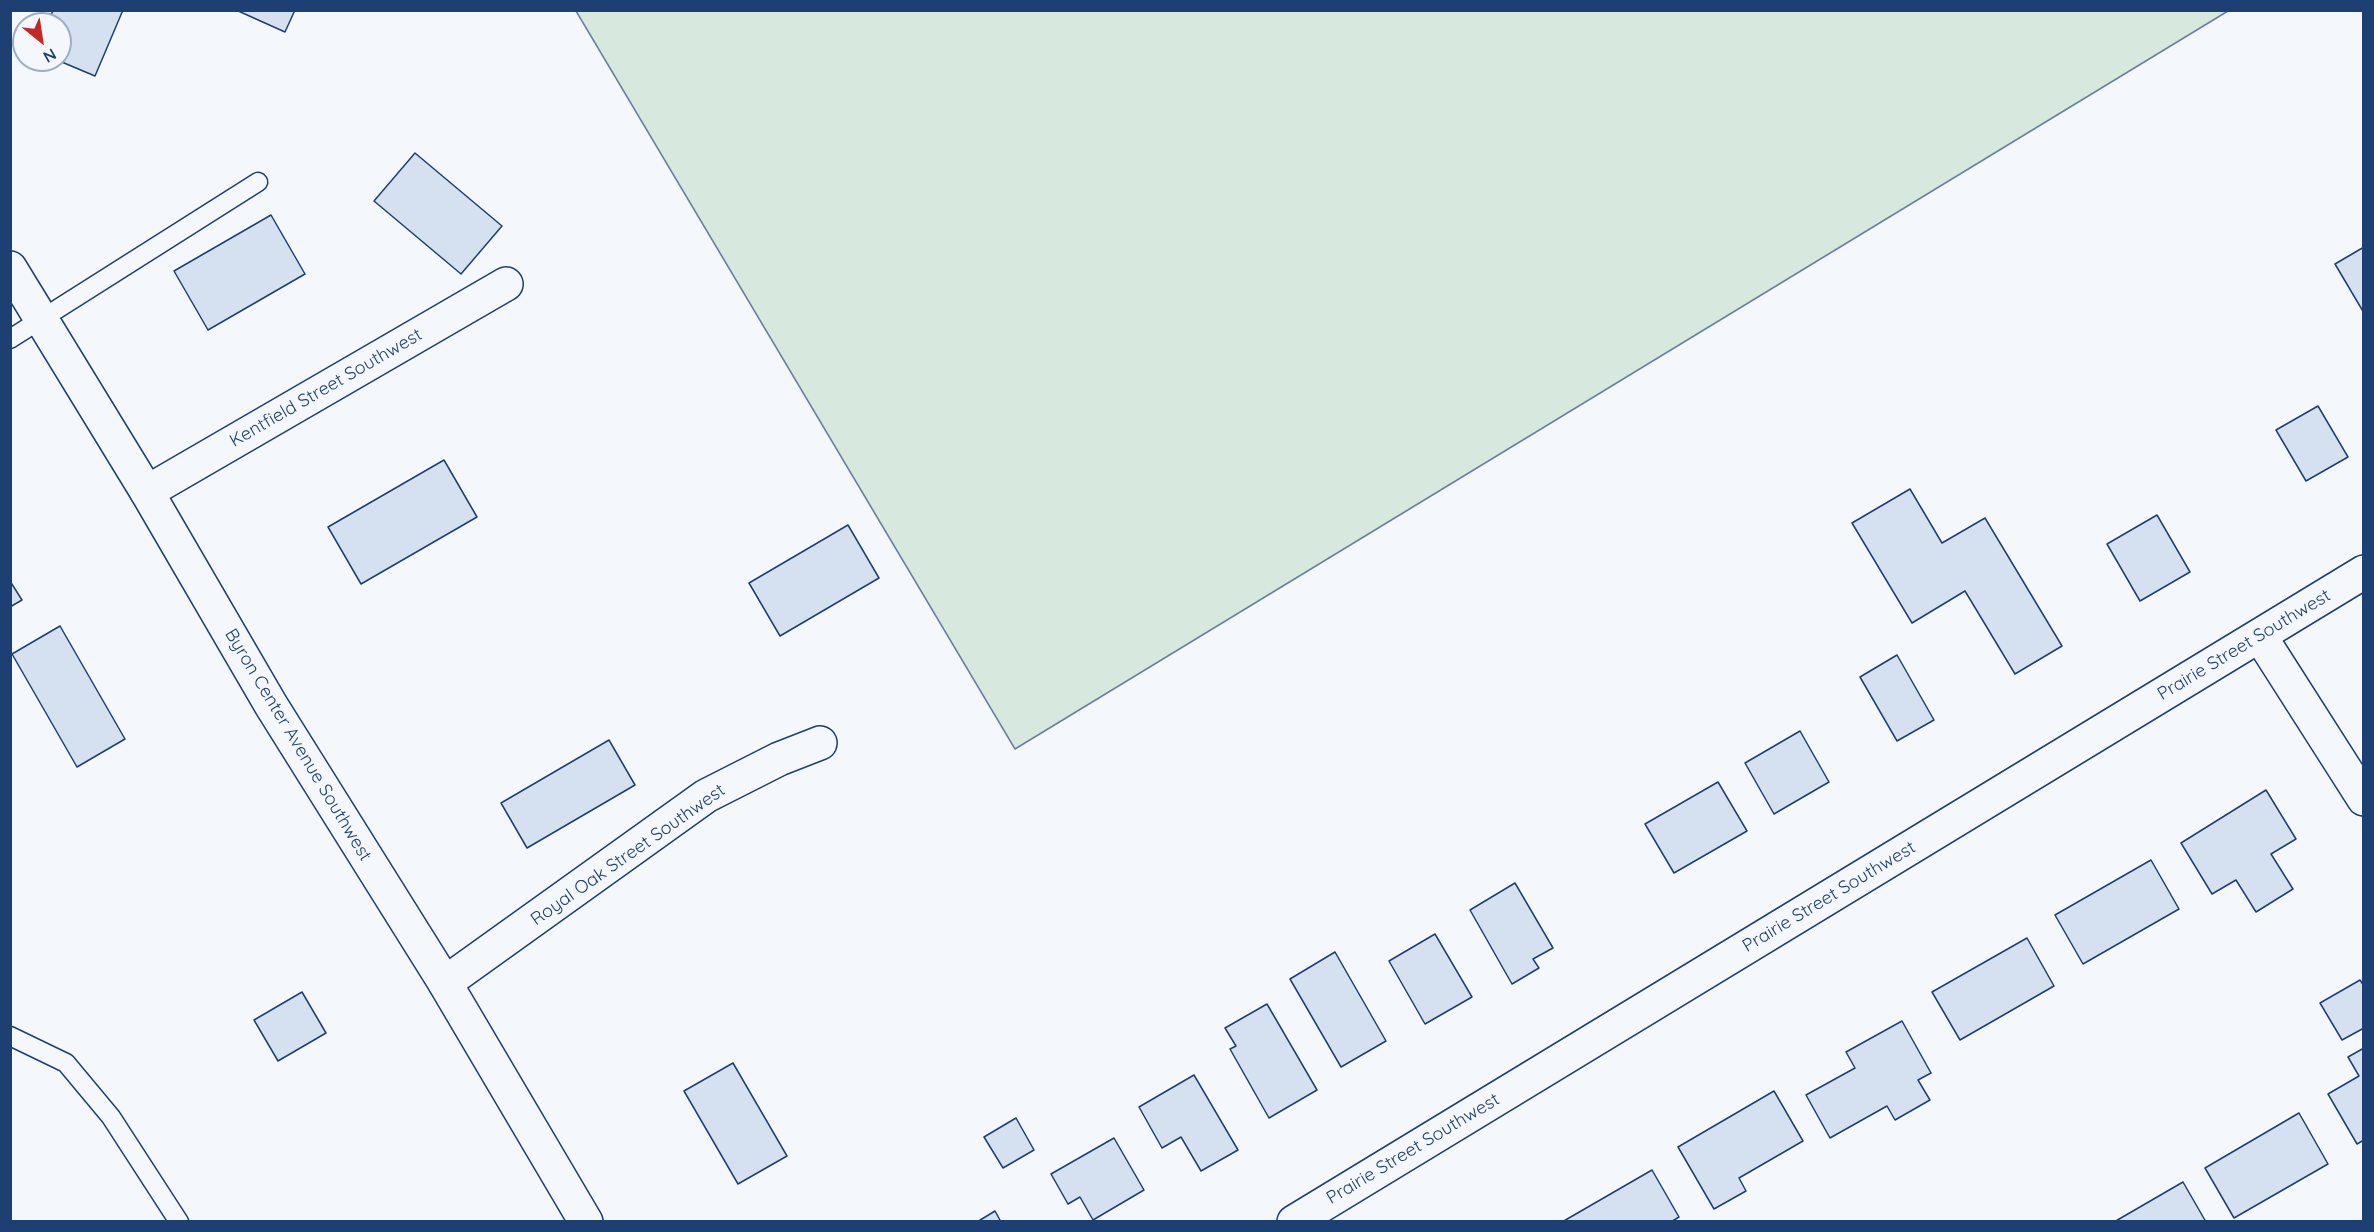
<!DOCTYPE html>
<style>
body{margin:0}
#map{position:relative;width:2374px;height:1232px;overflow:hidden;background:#f4f7fb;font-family:Quicksand,sans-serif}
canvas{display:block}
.frame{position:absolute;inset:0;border:12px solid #1d3f73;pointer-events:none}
.north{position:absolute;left:12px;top:12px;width:60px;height:60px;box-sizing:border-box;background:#f4f7fb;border:2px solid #9eadc5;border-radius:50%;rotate:150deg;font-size:16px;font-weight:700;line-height:24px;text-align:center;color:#1d3f73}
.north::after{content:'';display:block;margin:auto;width:21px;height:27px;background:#c62828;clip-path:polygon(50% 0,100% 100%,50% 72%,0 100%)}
</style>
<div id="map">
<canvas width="2374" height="1232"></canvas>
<div class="frame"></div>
<div class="north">N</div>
</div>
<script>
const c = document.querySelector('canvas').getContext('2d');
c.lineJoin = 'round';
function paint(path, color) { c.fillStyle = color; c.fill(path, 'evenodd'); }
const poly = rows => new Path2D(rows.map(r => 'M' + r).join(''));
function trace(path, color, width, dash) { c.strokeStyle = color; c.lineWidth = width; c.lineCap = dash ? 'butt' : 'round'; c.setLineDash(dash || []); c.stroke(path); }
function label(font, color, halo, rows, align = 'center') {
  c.font = font + ' Quicksand,sans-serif'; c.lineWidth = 4.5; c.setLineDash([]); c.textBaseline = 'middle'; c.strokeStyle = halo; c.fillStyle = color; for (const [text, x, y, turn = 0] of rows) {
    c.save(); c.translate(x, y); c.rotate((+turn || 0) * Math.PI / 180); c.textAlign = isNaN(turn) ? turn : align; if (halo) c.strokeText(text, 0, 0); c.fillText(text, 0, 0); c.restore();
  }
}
const green = poly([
 [576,11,2228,11,1015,749,576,11]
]);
const building = poly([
 [53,10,123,10,95,76,57,60,60,60,60,24,48,24,53,10],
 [236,10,295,10,285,32,236,10],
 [415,153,502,226,461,274,374,201,415,153],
 [271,215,305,274,208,330,174,271,271,215],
 [2364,247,2364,313,2335,264,2364,247],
 [2318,406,2348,457,2306,481,2276,430,2318,406],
 [444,460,477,517,361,584,328,527,444,460],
 [1910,489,1942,543,1985,518,2062,646,2015,674,1965,591,1912,623,1852,523,1910,489],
 [2157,515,2190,572,2140,601,2107,544,2157,515],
 [848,525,879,578,780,636,749,583,848,525],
 [10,581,22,600,10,607,10,581],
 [60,626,125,739,77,767,12,654,60,626],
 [1897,655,1934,720,1897,741,1860,677,1897,655],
 [1800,731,1829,782,1774,814,1745,763,1800,731],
 [609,740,635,785,527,848,501,803,609,740],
 [1718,782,1747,831,1674,873,1645,824,1718,782],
 [2266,790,2296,839,2271,854,2293,889,2256,912,2236,880,2212,894,2181,843,2266,790],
 [2151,860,2179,909,2083,964,2055,915,2151,860],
 [1515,883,1553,948,1533,959,1539,968,1512,984,1470,910,1515,883],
 [1435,934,1472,997,1425,1024,1389,961,1435,934],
 [2027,938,2054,986,1960,1040,1932,992,2027,938],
 [1335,952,1386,1041,1341,1067,1290,979,1335,952],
 [2360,980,2364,986,2364,1028,2342,1040,2320,1003,2360,980],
 [302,992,326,1033,278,1061,254,1020,302,992],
 [1267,1004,1317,1090,1269,1118,1230,1049,1236,1046,1225,1028,1267,1004],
 [1902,1021,1931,1073,1918,1080,1930,1100,1895,1120,1887,1106,1830,1138,1806,1095,1855,1068,1846,1052,1902,1021],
 [2364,1048,2364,1140,2357,1144,2328,1094,2359,1076,2348,1057,2364,1048],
 [733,1063,787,1156,738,1184,684,1091,733,1063],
 [1194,1075,1238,1150,1201,1171,1181,1137,1162,1148,1139,1107,1194,1075],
 [1774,1091,1803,1141,1739,1178,1746,1191,1714,1209,1678,1147,1774,1091],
 [2299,1113,2328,1164,2234,1218,2205,1168,2299,1113],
 [1016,1118,1034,1150,1003,1168,984,1137,1016,1118],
 [1114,1138,1144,1190,1093,1220,1080,1197,1068,1204,1051,1174,1114,1138],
 [1652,1170,1679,1217,1671,1222,1562,1222,1652,1170],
 [2183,1182,2206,1222,2114,1222,2183,1182],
 [995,1211,1001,1222,977,1222,995,1211]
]);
const service = poly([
 [10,339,258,182],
 [10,1036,66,1063,111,1117,179,1222]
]);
const minor = poly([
 [147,492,506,284],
 [2260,636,2364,799],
 [445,983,706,796,779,759,820,743]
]);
const tertiary = poly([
 [1294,1222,2364,572]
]);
const primary = poly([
 [10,268,147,492,271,705,445,983,586,1222]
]);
const streetNames = [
 ["Kentfield Street Southwest",326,388,-30],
 ["Prairie Street Southwest",2244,645,-31],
 ["Byron Center Avenue Southwest",298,745,59],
 ["Royal Oak Street Southwest",628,855,-35],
 ["Prairie Street Southwest",1829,897,-31],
 ["Prairie Street Southwest",1413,1149,-31]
];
paint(green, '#d7e8df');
trace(green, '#687fa3', 1.5);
paint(building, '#d5e0f0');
trace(building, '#1d3f73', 1.5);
trace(service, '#1d3f73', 21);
trace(minor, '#1d3f73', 36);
trace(tertiary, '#1d3f73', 36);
trace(primary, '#1d3f73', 36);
trace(service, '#f4f7fb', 18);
trace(minor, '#f4f7fb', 33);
trace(tertiary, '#f4f7fb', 33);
trace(primary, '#f4f7fb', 33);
label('18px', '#1d3f73', '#f4f7fb', streetNames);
</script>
